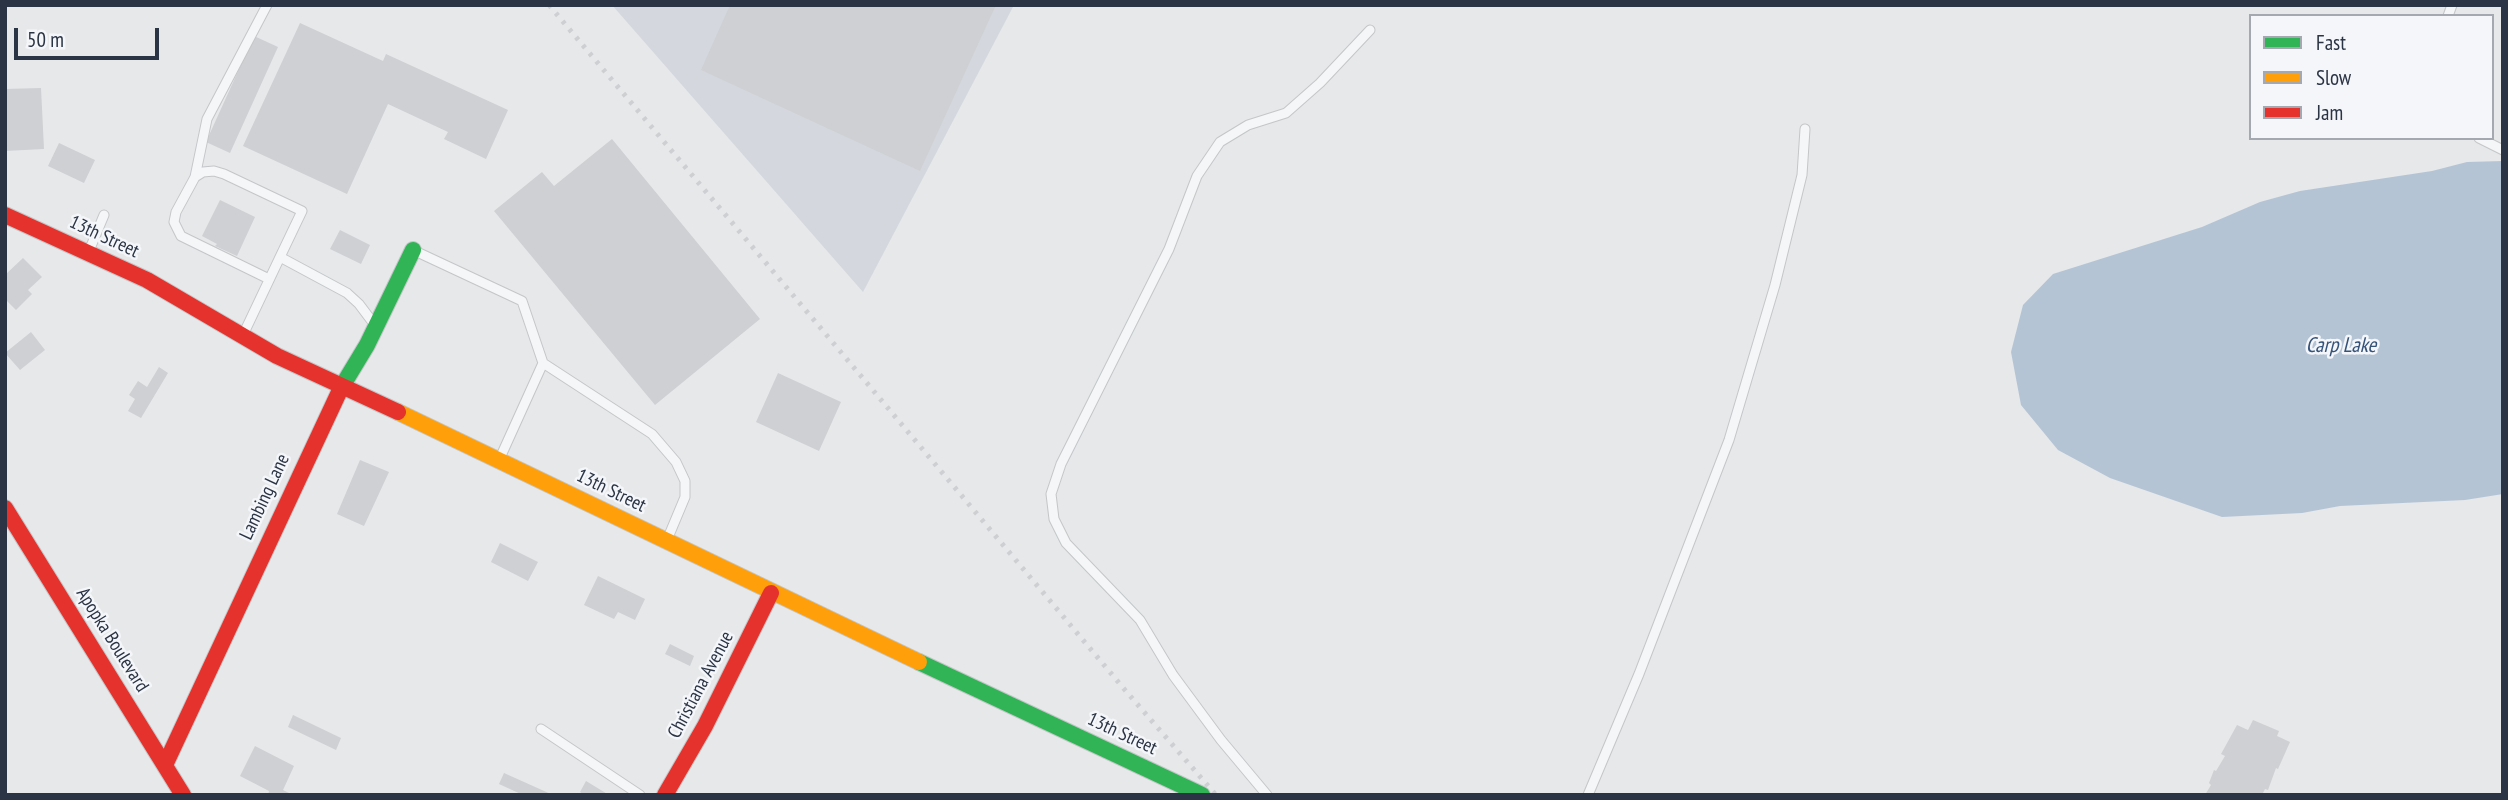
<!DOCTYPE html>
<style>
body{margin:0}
#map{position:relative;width:2508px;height:800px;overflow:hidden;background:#e6e8ea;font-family:"PT Sans Narrow",sans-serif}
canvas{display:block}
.frame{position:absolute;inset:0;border:7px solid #2b3445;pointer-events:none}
.legend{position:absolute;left:2249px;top:14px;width:245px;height:126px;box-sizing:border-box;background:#f4f6f9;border:2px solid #a4a8b1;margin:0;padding:9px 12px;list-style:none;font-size:21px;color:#2b3445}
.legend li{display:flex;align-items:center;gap:14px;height:35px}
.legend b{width:35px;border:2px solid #a4a8b1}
.scale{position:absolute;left:14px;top:28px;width:145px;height:32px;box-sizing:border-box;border:4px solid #2b3445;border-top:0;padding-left:9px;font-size:21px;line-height:24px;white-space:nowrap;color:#2b3445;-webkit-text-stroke:5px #f4f6f9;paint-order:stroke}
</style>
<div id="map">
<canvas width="2508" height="800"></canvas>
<div class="frame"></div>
<ul class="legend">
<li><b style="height:9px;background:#30b455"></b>Fast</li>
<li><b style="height:9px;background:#ff9f0a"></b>Slow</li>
<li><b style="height:9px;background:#e5322d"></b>Jam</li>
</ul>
<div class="scale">50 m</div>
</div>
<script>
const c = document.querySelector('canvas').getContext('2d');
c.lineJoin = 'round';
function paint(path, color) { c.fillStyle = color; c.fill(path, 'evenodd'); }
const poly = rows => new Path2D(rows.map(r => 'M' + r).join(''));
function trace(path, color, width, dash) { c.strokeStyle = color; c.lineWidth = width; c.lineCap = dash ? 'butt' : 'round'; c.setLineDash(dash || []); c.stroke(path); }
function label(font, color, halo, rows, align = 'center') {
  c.font = font + ' "PT Sans Narrow",sans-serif'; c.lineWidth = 5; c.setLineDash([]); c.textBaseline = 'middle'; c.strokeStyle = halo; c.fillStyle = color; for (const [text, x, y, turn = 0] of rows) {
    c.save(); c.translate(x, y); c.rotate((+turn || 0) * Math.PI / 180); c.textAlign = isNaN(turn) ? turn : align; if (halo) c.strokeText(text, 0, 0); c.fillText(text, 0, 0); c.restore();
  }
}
const built = poly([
 [612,5,1014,5,863,292]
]);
const water = poly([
 [2503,161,2503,494,2465,500,2340,506,2302,513,2222,517,2110,478,2058,450,2021,405,2011,352,2023,305,2053,274,2202,227,2260,202,2300,191,2432,171,2467,162]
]);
const building = poly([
 [730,5,996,5,920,171,701,70],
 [300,23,383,61,386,54,508,110,486,159,444,139,448,132,388,104,347,194,243,146],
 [254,36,278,47,230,153,206,142],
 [41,88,44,149,5,151,5,89],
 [612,139,760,319,655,405,494,211,542,172,554,186],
 [59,143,95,160,84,183,48,166],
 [220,200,255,217,237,256,215,246,217,244,202,236],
 [340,230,370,245,361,264,330,249],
 [23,258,42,277,28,290,32,294,16,310,7,301,5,303,5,275],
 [31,332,45,350,20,370,5,353],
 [159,367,168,373,141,418,128,411,135,399,129,395,138,381,147,387],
 [778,373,841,402,819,451,756,422],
 [360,460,389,472,364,526,337,514],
 [500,543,538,562,528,581,491,562],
 [598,576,645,599,635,620,618,612,614,619,584,605],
 [670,644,694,656,690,666,665,654],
 [293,715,341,738,336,750,288,727],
 [2253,720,2279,731,2277,736,2290,742,2278,769,2276,768,2268,790,2265,789,2262,795,2205,795,2211,785,2209,783,2214,770,2216,771,2225,756,2221,754,2237,725,2248,730],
 [255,746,294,766,283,790,293,795,268,795,269,791,240,776],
 [504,773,553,795,523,795,499,784],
 [586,781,609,795,584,795,580,792]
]);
const lane = poly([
 [2448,16,2452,5],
 [2479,138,2503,150],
 [195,177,207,119,267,5],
 [89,251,104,215],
 [415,251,522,301,543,363,652,434,676,462,685,481,685,497,667,540],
 [269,279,181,236,174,222,176,212,195,177,203,172,214,171,224,174,302,211,280,257],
 [243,335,280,257,347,293,359,304,374,324],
 [500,458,543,363],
 [541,729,640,795],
 [1267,795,1221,740,1173,675,1140,620,1066,543,1054,519,1051,494,1061,464,1169,249,1197,176,1220,142,1248,125,1286,113,1320,83,1370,30],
 [1588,795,1639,674,1729,440,1775,285,1802,175,1805,129]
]);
const fast = poly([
 [341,388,367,345,413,250],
 [919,662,1202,795]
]);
const slow = poly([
 [398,412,919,662]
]);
const jam = poly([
 [5,215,147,280,277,356,398,412],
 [5,508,183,795],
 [165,765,341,388],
 [665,795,705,726,771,593]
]);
const rail = poly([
 [549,5,1125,690,1216,795]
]);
const streetNames = [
 ["13th Street",104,237,25],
 ["13th Street",611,491,26],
 ["Lambing Lane",265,497,-65],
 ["Apopka Boulevard",112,640,58],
 ["Christiana Avenue",701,685,-62],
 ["13th Street",1122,734,25]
];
const waterNames = [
 ["Carp Lake",2341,346]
];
paint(built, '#d4d7dd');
paint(water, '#b4c4d5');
paint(building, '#ced0d3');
trace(lane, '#c4c6c8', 11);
trace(fast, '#c4c6c8', 18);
trace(slow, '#c4c6c8', 18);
trace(jam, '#c4c6c8', 18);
trace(lane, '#f5f6f7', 9);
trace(fast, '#30b455', 16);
trace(slow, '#ff9f0a', 16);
trace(jam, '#e5322d', 16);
trace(rail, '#cecfd2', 5, [3.5, 7]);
label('19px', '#2b3445', '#f4f6f9', streetNames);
label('italic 21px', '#34527a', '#f4f6f9', waterNames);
</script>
